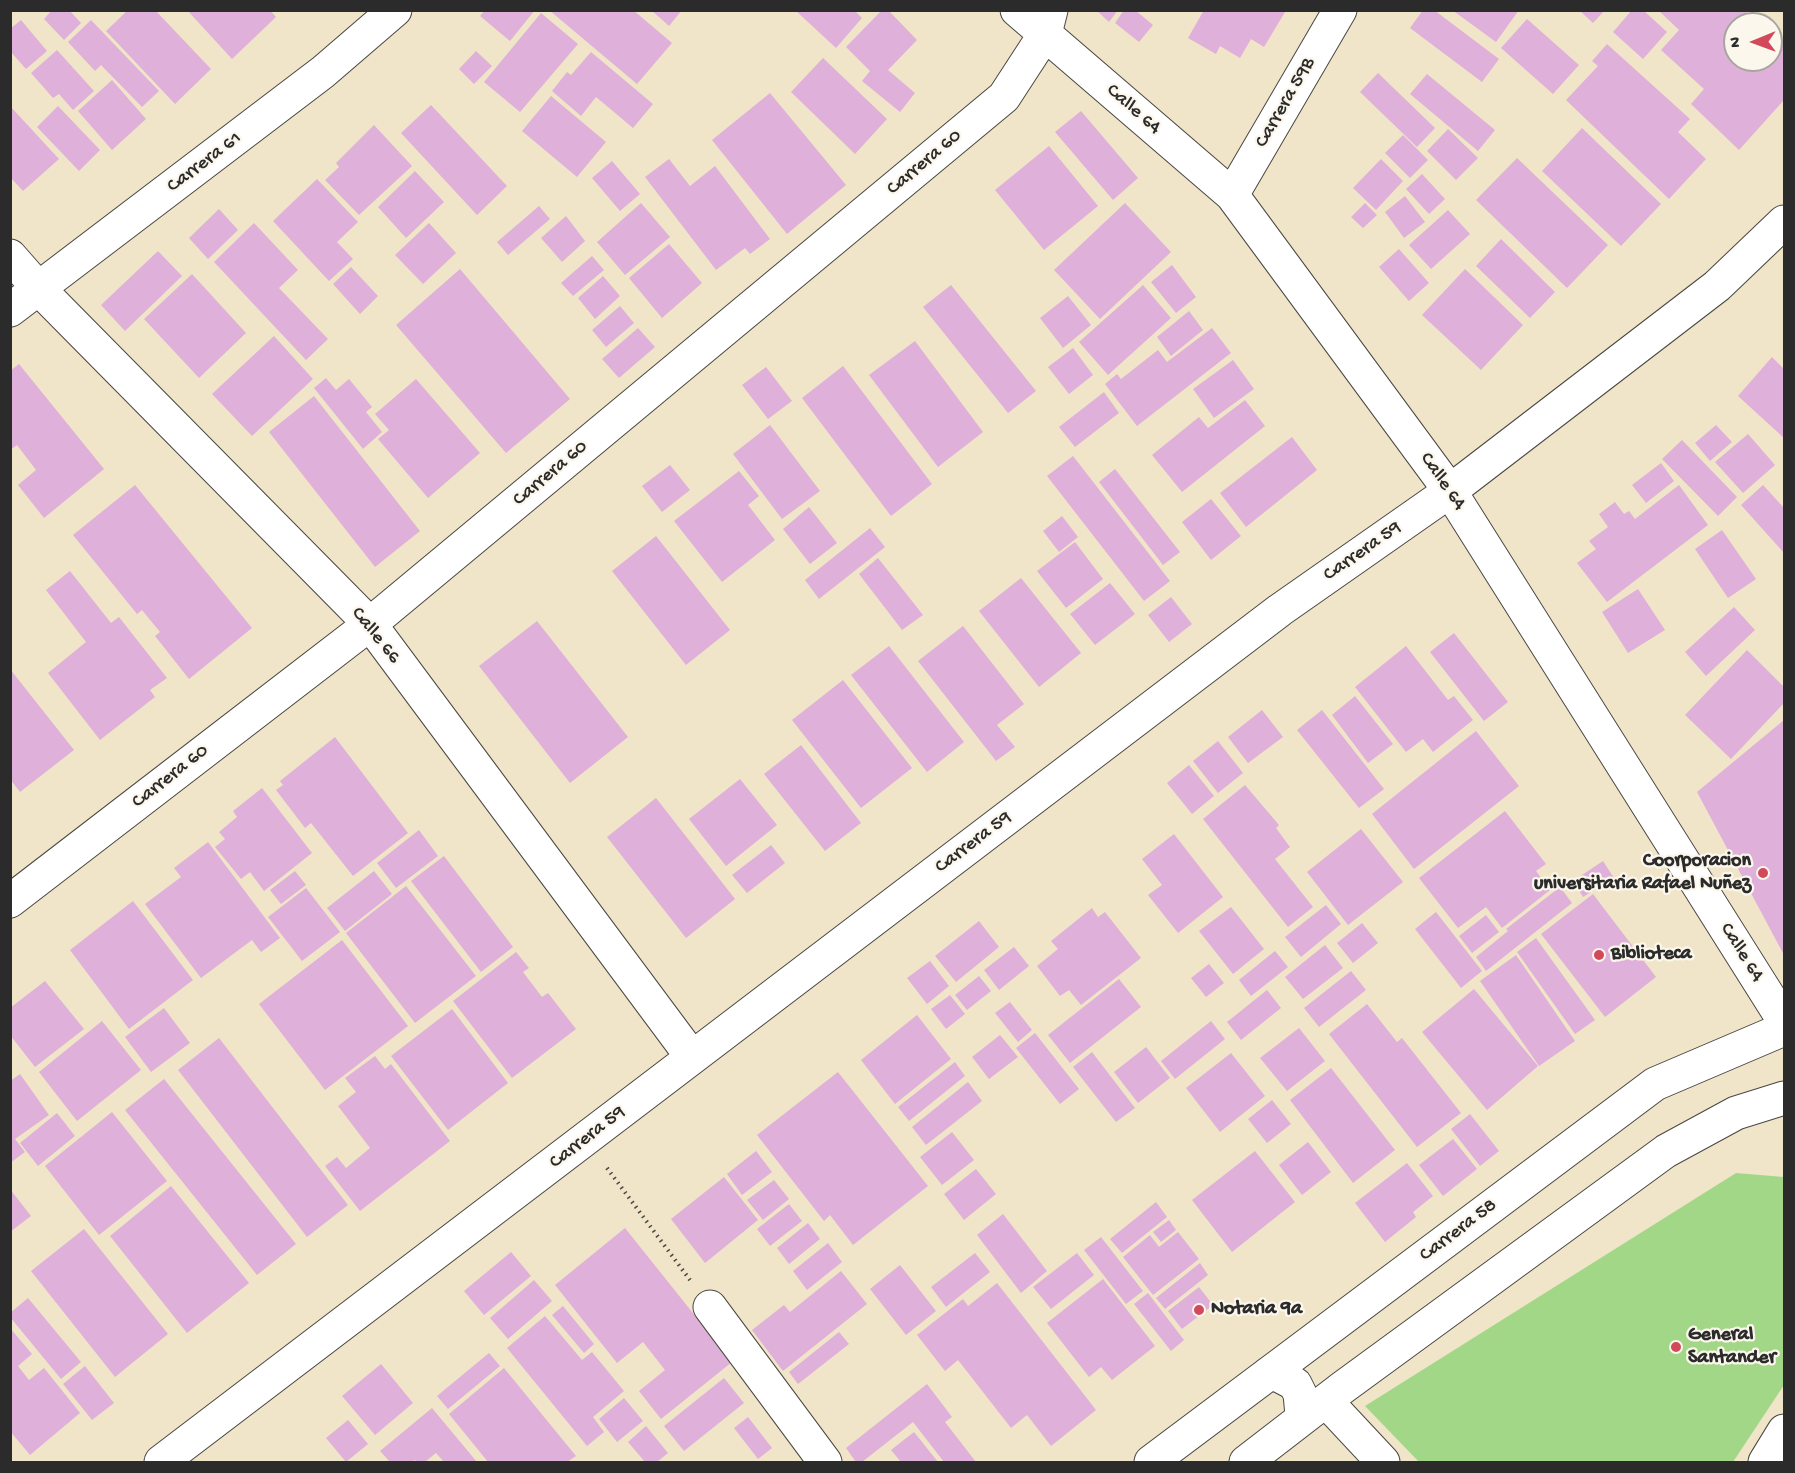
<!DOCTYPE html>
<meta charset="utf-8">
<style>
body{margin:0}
#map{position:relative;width:1795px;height:1473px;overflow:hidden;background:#f0e5c8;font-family:"Gochi Hand",sans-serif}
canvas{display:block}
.frame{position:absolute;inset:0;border:12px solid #2b2b2b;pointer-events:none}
.north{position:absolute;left:1723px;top:12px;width:60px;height:60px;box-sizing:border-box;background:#fbf7ec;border:2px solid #a8a59f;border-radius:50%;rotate:269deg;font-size:16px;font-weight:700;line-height:24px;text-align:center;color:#2b2b2b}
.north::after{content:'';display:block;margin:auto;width:21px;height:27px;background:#d1495b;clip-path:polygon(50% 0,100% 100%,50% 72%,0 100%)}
</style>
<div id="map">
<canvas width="1795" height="1473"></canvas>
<div class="frame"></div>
<div class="north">N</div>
</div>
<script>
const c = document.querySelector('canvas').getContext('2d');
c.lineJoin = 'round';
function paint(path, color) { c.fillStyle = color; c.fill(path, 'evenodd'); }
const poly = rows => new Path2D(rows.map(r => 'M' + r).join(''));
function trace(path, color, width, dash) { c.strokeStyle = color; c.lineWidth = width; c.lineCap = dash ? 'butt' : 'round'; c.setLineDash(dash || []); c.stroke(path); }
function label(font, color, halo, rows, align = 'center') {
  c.font = font + ' "Gochi Hand",sans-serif'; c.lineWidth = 4.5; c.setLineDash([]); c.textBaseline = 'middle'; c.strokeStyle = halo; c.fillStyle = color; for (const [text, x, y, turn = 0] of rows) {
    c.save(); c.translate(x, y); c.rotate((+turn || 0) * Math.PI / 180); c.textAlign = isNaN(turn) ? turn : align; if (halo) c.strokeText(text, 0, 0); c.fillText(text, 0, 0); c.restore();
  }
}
const green = poly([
 [1736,1173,1784,1177,1784,1385,1733,1462,1419,1462,1365,1406]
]);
const building = poly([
 [52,10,69,10,81,23,64,40,44,19],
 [128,10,155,10,211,69,175,104,106,31],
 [187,10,270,10,276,17,232,59],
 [485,10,535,10,510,41,480,16],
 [549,10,633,10,672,43,637,84],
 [651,10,682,10,669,26],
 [795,10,854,10,862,18,836,48],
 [882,10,888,10,917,40,888,70,915,93,900,112,862,81,870,71,846,47],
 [1096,10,1118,10,1109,22],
 [1124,10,1135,10,1153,25,1139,42,1115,23],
 [1204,10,1282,10,1285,12,1264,47,1251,39,1240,58,1220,46,1216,54,1188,38],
 [1423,10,1434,10,1499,59,1482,82,1410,28],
 [1452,10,1519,10,1496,42],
 [1579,10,1605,10,1593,23],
 [1632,10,1643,10,1667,32,1643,59,1613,32],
 [1658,10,1744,10,1759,24,1735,24,1735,60,1771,60,1771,35,1784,47,1784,100,1739,150,1691,104,1704,89,1661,50,1679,30],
 [541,13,578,44,520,112,484,82],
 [1527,19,1579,65,1553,94,1501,48],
 [21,20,47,51,26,69,10,51,10,29],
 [91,20,159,91,142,107,101,65,95,71,68,42],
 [1607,44,1690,119,1678,132,1706,159,1669,199,1566,100,1598,66,1592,61],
 [57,50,94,91,73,110,59,94,53,98,31,73],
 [476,51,492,66,474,84,459,69],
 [591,52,653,104,633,128,596,97,581,116,552,91,567,72,571,75],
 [823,58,887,119,855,154,791,92],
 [1378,73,1435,128,1417,147,1360,92],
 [1427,74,1495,130,1478,151,1410,94],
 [112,80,146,119,112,150,78,111],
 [770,93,846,185,787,234,712,140],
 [551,96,606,142,577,177,522,131],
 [431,105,507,186,477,215,401,133],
 [10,106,59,159,23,191,10,177],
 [58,106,100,150,79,171,37,127],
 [1081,111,1138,178,1113,200,1055,132],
 [374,125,412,166,359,215,325,180,339,167,336,163],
 [1582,128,1661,204,1621,246,1542,171],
 [1448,129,1478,158,1456,180,1427,151],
 [1403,135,1428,160,1410,178,1385,153],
 [1049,146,1098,206,1044,250,995,190],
 [1517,158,1608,245,1567,288,1476,200],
 [669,159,690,186,715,166,770,239,750,254,745,248,716,270,645,177],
 [1381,159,1403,181,1376,210,1353,188],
 [612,161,640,194,620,211,592,178],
 [415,171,444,202,406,238,378,207],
 [1422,174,1445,199,1429,214,1406,189],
 [317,179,358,222,337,242,353,259,329,281,273,221],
 [1405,196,1425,222,1404,238,1385,212],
 [641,203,670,237,625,275,597,242],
 [1125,203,1171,252,1100,319,1054,270],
 [1365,203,1377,215,1363,228,1351,217],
 [539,206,550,219,508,255,497,242],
 [219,209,238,230,208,259,189,238],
 [1448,210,1470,234,1431,269,1409,245],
 [566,216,585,241,562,262,541,238],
 [254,223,298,270,279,288,328,339,306,360,214,262],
 [429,223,456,253,423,284,395,255],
 [1501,239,1555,292,1530,318,1476,266],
 [669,244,702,283,662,318,629,278],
 [1399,249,1429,283,1409,301,1379,267],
 [158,251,182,276,125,331,101,305],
 [592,256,604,270,573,296,561,283],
 [1172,265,1196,297,1176,313,1151,282],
 [351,267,378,296,360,314,333,284],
 [460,269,570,399,506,453,396,325],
 [1465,269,1523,325,1481,370,1422,315],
 [192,274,246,333,199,378,144,319],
 [603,276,620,296,595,319,578,298],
 [951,285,1036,391,1008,413,923,307],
 [1143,285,1171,318,1108,375,1079,342],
 [1068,296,1091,325,1063,348,1040,318],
 [620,306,634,323,606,347,592,330],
 [1189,311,1203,330,1171,356,1157,337],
 [638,328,655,347,619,378,602,359],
 [1212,328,1231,353,1137,426,1105,384,1117,374,1121,379,1158,350,1167,362],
 [274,336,313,379,252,436,212,394],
 [915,341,983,432,938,467,869,375],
 [1073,348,1093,375,1069,394,1048,367],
 [1772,357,1784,369,1784,438,1738,396],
 [1233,360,1254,389,1214,418,1193,389],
 [19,364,104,469,44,518,18,485,36,470,17,445,10,450,10,371],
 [843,366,932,484,891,516,802,398],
 [766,367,792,401,768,419,742,385],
 [326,378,336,390,349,379,372,407,366,412,382,432,363,449,314,388],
 [416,379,480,453,428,498,378,439,389,430,375,414],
 [1104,392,1119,413,1075,447,1059,427],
 [314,396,420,531,375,567,269,432],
 [1245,400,1265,426,1182,492,1152,455,1199,417,1208,428],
 [770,425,820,491,782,519,733,454],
 [1716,425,1732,442,1710,461,1695,443],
 [1748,434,1775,465,1743,493,1715,462],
 [1292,437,1317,470,1246,527,1220,493],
 [1682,440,1737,497,1718,516,1662,459],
 [1073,456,1170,581,1144,601,1047,476],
 [1661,463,1674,481,1646,503,1632,485],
 [670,465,690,490,662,512,642,486],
 [1115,469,1180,552,1163,565,1099,482],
 [739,471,759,496,748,505,775,540,722,582,674,521],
 [135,485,252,628,189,679,155,636,160,632,142,610,137,614,73,535],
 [1679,485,1708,525,1607,602,1577,563,1596,549,1589,541,1608,527,1599,514,1615,502,1624,514,1629,511,1635,519],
 [1763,485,1784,508,1784,553,1741,505],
 [1211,499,1241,536,1211,560,1182,522],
 [809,507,837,543,810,564,783,529],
 [1062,516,1078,537,1059,552,1043,531],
 [870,528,885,547,819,599,805,580],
 [1722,530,1756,579,1728,598,1695,549],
 [656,536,730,630,686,665,612,571],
 [1075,542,1103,579,1066,608,1037,571],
 [878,558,923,615,902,630,859,574],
 [70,571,111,623,119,617,167,678,150,690,155,697,100,740,48,673,86,642,46,590],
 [1021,578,1081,653,1039,687,979,611],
 [1110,583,1135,614,1095,645,1070,614],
 [1638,589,1665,630,1628,653,1602,612],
 [1171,597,1192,624,1169,642,1148,615],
 [1734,607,1755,630,1706,676,1685,652],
 [537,621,628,737,570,783,479,666],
 [963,626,1024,704,997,725,1015,747,996,761,918,661],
 [1454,633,1508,702,1484,721,1430,652],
 [889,646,964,742,927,772,851,675],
 [1406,646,1448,700,1454,696,1473,720,1433,752,1423,739,1406,752,1355,687],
 [1747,650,1784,687,1784,703,1731,759,1685,715],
 [10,669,74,750,20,792,10,779],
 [843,680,912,768,861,808,792,720],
 [1355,696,1393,744,1368,763,1332,715],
 [1262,710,1283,737,1248,763,1228,737],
 [1322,710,1384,789,1359,808,1297,730],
 [1784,720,1784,955,1697,792],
 [1476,731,1519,786,1414,869,1372,814],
 [335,737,408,833,353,876,311,823,305,828,276,790,283,785,280,781],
 [1218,741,1243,773,1218,793,1193,761],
 [801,745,861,823,825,851,764,774],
 [1189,765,1214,796,1192,814,1167,783],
 [740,779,777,825,726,866,689,819],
 [1245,785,1279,825,1276,828,1290,847,1275,859,1313,907,1288,927,1203,819],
 [262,788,312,853,264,891,250,872,241,879,215,847,225,839,219,832,237,817,233,811],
 [656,798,735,899,686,938,607,837],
 [1505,811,1546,864,1536,871,1550,890,1502,928,1486,907,1458,928,1419,878],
 [1361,829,1403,882,1348,925,1307,872],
 [419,830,438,856,396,888,377,863],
 [1174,834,1223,897,1178,933,1148,895,1162,885,1142,859],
 [208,842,280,938,261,952,252,940,201,978,145,904,181,877,174,868],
 [771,845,785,863,747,893,732,875],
 [444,856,513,947,481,972,411,881],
 [1603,861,1614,878,1583,897,1573,881],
 [295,871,306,885,281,904,270,890],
 [374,871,392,894,345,931,327,908],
 [406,886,476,976,415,1023,346,933],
 [1560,887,1572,903,1486,971,1476,957,1508,931,1506,929],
 [306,888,340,932,302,961,268,917],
 [1593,894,1656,977,1605,1017,1541,934],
 [133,901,193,980,129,1029,70,950],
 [1326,905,1341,924,1301,957,1285,937],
 [1231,907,1264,949,1233,974,1199,931],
 [1092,908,1098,917,1105,912,1141,958,1081,1005,1069,990,1060,996,1037,966,1058,949,1051,941],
 [1436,912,1482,971,1461,988,1415,929],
 [1486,915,1499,932,1472,953,1459,936],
 [979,921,999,947,956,982,935,956],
 [1362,923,1378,943,1353,963,1337,943],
 [1536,938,1595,1020,1575,1034,1517,952],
 [342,940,408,1026,325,1090,259,1004],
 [1325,945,1343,968,1303,999,1285,977],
 [1014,947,1029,966,999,990,984,970],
 [1275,951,1288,967,1251,996,1239,980],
 [516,952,529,968,523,972,542,997,548,993,576,1029,512,1078,453,1001],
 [1516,955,1575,1041,1539,1066,1480,981],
 [930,961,949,986,927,1004,907,978],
 [1209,964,1224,983,1206,997,1191,978],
 [1351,971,1366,990,1319,1027,1304,1008],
 [979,976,991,991,967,1010,955,995],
 [1119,979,1141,1007,1070,1063,1048,1035],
 [45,981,84,1029,35,1067,10,1035,10,1008],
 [1474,989,1538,1066,1487,1110,1422,1032],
 [1267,990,1281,1008,1241,1040,1227,1022],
 [950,995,965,1014,946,1029,931,1009],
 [1010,1002,1032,1030,1018,1042,995,1013],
 [1367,1004,1397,1042,1402,1038,1461,1113,1417,1147,1329,1034],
 [164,1008,190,1043,151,1072,125,1037],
 [452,1009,508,1083,448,1130,391,1056],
 [917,1015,951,1059,895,1104,861,1060],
 [102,1021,141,1070,77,1121,39,1072],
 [1211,1021,1225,1039,1175,1079,1161,1061],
 [1299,1028,1325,1061,1287,1091,1260,1058],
 [1035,1033,1079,1089,1060,1104,1016,1048],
 [1000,1035,1018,1057,989,1079,972,1057],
 [219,1038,348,1205,307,1237,178,1070],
 [1146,1047,1170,1078,1138,1103,1114,1072],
 [1092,1052,1135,1108,1116,1122,1073,1067],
 [1231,1053,1265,1096,1220,1132,1186,1088],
 [375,1056,385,1069,391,1064,450,1141,360,1211,325,1166,337,1157,346,1168,370,1148,338,1106,356,1092,345,1078],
 [955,1062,965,1076,909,1121,898,1107],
 [1331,1068,1395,1150,1353,1183,1290,1100],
 [838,1072,928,1186,853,1245,830,1215,824,1221,757,1135],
 [20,1074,49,1115,15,1139,25,1152,10,1163,10,1081],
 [164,1079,296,1244,257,1275,125,1110],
 [968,1082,982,1101,926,1145,912,1127],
 [1272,1100,1291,1124,1267,1143,1248,1119],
 [112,1112,167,1181,99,1235,45,1166],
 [57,1113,75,1136,38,1166,20,1143],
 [1470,1114,1499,1151,1480,1166,1451,1129],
 [952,1132,974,1160,942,1185,920,1157],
 [1453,1139,1477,1169,1443,1196,1419,1165],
 [1308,1142,1331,1172,1302,1195,1279,1165],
 [756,1151,772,1172,742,1195,727,1174],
 [1255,1151,1295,1202,1232,1252,1192,1200],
 [1407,1163,1433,1196,1413,1212,1416,1217,1385,1242,1355,1203],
 [976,1169,996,1194,964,1220,944,1194],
 [724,1177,758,1220,705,1263,671,1219],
 [774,1180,789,1199,763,1220,747,1200],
 [171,1186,249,1283,187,1333,110,1236],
 [10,1189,31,1216,10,1232],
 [1156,1202,1167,1217,1122,1253,1110,1239],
 [789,1204,802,1221,770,1246,757,1229],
 [1003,1214,1047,1271,1021,1293,977,1235],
 [1169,1220,1176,1230,1161,1242,1153,1232],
 [808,1223,820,1239,789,1264,777,1248],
 [625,1228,732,1362,661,1419,639,1391,665,1370,643,1342,617,1363,555,1285],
 [84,1229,168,1334,115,1377,31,1271],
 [1178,1232,1199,1259,1153,1295,1123,1257,1150,1235,1159,1247],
 [1101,1237,1143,1291,1126,1304,1084,1250],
 [828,1243,842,1262,807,1290,793,1271],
 [511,1252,531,1276,484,1315,464,1291],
 [975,1253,990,1272,946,1307,931,1287],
 [1077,1253,1094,1275,1051,1309,1033,1287],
 [1200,1263,1208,1275,1165,1309,1156,1298],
 [900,1265,936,1311,906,1335,870,1289],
 [841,1271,867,1304,783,1371,752,1330,784,1305,790,1312],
 [1103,1279,1155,1346,1112,1380,1101,1367,1089,1377,1047,1323],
 [534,1280,552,1301,508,1339,490,1318],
 [997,1283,1096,1410,1051,1446,1027,1415,1011,1428,958,1360,945,1371,917,1335,963,1299,968,1306],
 [1199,1287,1213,1305,1182,1329,1168,1311],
 [1148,1293,1184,1340,1171,1351,1134,1304],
 [28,1298,81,1362,61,1379,10,1317,10,1313],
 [563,1306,594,1344,584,1353,552,1315],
 [545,1316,582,1360,592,1352,624,1391,593,1417,604,1432,587,1446,507,1348],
 [10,1328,32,1354,18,1366,29,1380,44,1368,80,1413,30,1455,10,1431],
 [839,1332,849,1344,798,1384,789,1372],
 [489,1353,500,1366,448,1409,437,1396],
 [381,1364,413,1403,375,1435,342,1396],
 [85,1366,114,1403,92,1420,63,1384],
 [504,1368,576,1456,567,1462,488,1462,449,1414],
 [724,1378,744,1403,684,1451,664,1426],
 [927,1384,952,1417,945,1422,976,1462,944,1462,913,1422,862,1462,856,1462,846,1448],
 [624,1398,643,1421,617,1442,599,1419],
 [432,1408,477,1462,444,1462,436,1453,425,1462,417,1462,415,1460,412,1462,390,1462,380,1451],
 [748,1417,772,1448,758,1459,734,1428],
 [348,1420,368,1444,346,1462,326,1438],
 [646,1426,668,1453,657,1462,645,1462,628,1442],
 [914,1432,938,1462,901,1462,891,1450]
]);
const path = poly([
 [607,1168,690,1280]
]);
const minor = poly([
 [1017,10,1232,195,1450,491,1784,1021],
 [1232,195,1340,10],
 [10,256,39,289,370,624,692,1057],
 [10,310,323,72,395,10],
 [10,901,370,624,1004,97,1045,34,1051,10],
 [710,1307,825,1462],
 [1268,1374,1278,1375,1295,1384,1300,1394,1302,1415,1299,1421],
 [1326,1401,1383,1462],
 [161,1462,1280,610,1450,491,1717,286,1784,222],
 [1151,1462,1655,1084,1784,1029],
 [1246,1462,1342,1388,1666,1151,1736,1113,1784,1098]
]);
const major = poly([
 [1765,1462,1784,1431]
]);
const markers = [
 [1763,873,6,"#d1495b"],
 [1599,955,6,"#d1495b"],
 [1199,1310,6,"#d1495b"],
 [1676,1347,6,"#d1495b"]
];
const streetNames = [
 ["Carrera 59B",1286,103,-60],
 ["Calle 64",1133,110,41],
 ["Carrera 61",205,163,-37],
 ["Carrera 60",925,163,-40],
 ["Carrera 60",551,474,-40],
 ["Calle 64",1442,482,55],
 ["Carrera 59",1363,552,-35],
 ["Calle 66",375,636,51],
 ["Carrera 60",171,777,-38],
 ["Carrera 59",974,843,-37],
 ["Calle 64",1741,953,58],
 ["Carrera 59",588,1138,-38],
 ["Carrera 58",1459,1231,-37]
];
const poiNames = [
 ["Coorporacion",1751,862,"right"],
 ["universitaria Rafael Nuñez",1751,885,"right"],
 ["Biblioteca",1611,955],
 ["Notaria 9a",1211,1310],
 ["General",1688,1336],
 ["Santander",1688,1359]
];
paint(green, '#a3d788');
paint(building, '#dfb0d9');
trace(minor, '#494743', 35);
trace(major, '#494743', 35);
trace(path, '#494743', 4, [1.5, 4.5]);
trace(minor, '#fff', 33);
trace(major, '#fff', 33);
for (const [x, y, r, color] of markers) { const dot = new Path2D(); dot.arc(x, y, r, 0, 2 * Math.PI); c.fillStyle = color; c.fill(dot); trace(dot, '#fbf7ec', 2); }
label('20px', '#2b2b2b', '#fbf7ec', streetNames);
label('bold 20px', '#2b2b2b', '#fbf7ec', poiNames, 'left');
</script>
